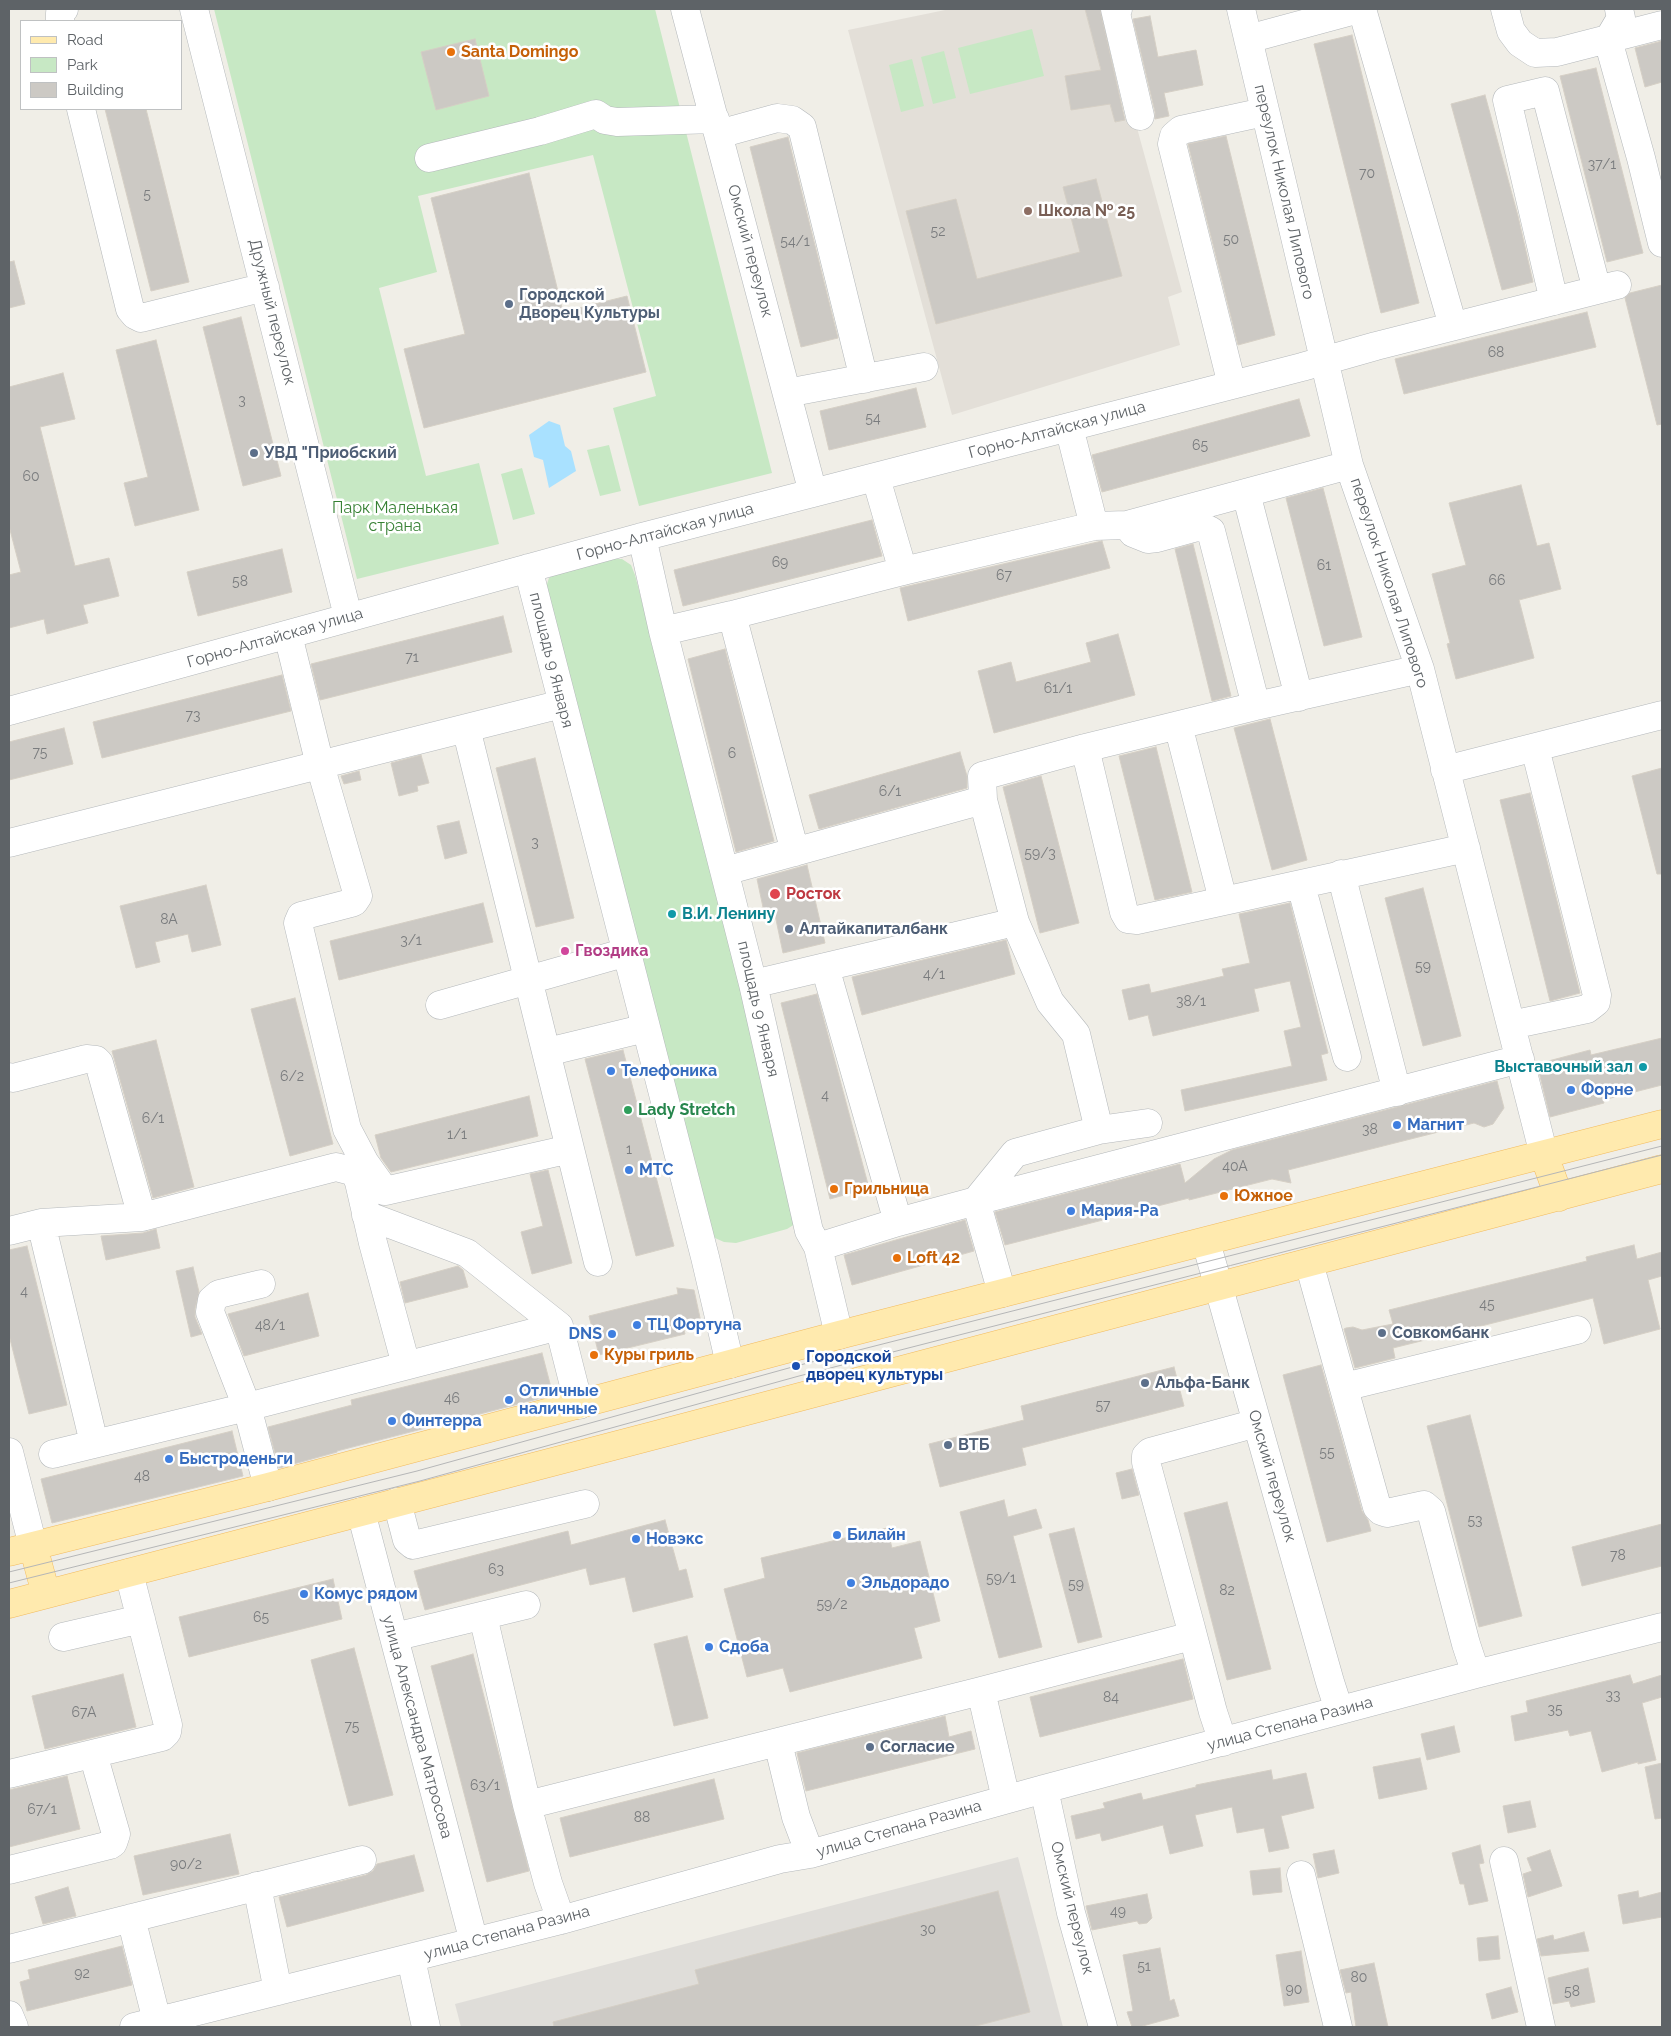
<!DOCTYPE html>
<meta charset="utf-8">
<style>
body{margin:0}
#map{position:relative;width:1671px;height:2036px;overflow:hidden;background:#f0eee7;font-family:Raleway,sans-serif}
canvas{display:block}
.frame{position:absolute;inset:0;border:10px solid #5e6367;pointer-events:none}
.legend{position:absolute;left:20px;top:20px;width:162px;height:90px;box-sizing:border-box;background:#fff;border:1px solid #bfc1c2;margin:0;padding:6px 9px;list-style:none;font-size:15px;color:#5e6367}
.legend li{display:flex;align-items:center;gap:10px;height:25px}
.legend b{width:25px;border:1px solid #bfc1c2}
</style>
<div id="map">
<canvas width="1671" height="2036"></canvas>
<div class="frame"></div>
<ul class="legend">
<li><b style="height:6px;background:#ffeaae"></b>Road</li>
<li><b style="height:14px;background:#c7e8c4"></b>Park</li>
<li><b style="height:14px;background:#ccc9c4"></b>Building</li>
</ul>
</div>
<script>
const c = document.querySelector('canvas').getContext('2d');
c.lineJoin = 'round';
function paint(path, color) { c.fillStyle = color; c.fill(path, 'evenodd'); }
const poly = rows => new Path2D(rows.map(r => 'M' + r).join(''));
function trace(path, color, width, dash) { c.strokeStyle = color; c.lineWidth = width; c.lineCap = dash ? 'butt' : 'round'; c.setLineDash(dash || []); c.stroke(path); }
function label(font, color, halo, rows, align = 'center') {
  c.font = font + ' Raleway,sans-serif'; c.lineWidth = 5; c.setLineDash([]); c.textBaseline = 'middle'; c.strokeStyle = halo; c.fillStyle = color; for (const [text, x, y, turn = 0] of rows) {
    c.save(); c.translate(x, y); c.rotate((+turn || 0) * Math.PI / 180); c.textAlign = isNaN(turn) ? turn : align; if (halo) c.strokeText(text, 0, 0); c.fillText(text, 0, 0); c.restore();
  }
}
const industrial = poly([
 [1018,1857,1063,2027,461,2027,455,2004]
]);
const education = poly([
 [950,9,1085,9,1115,122,1134,117,1182,292,1168,297,1180,345,952,415,848,30]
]);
const green = poly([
 [214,9,655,9,772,473,639,506,613,408,656,396,593,155,418,196,437,272,379,288,426,476,479,463,499,544,357,579],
 [1032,29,1044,76,970,94,958,48],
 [944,51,956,98,933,104,921,57],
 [912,59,924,106,901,112,889,65],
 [609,445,621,491,600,496,587,450],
 [522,468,535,514,513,520,501,474],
 [610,559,622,559,631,565,635,575,720,901,795,1224,787,1229,736,1243,724,1242,715,1238,708,1230,546,587,549,578,557,572]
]);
const water = poly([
 [549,421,560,425,565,446,571,451,576,471,549,488,543,460,534,457,529,435]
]);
const building = poly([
 [1085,9,1100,9,1125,120,1115,122,1110,104,1071,110,1065,76,1101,70,1085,9],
 [1150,16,1158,57,1196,50,1203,85,1164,93,1169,116,1155,119,1155,112,1133,19,1150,16],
 [1352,35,1419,303,1381,313,1314,44,1352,35],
 [475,39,489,96,436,110,421,52,475,39],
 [1662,41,1662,82,1645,87,1635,48,1662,41],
 [1596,68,1643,253,1607,262,1560,76,1596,68],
 [1485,95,1518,216,1533,282,1502,290,1451,104,1485,95],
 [105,109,146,109,189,282,151,291,105,109],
 [1226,136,1275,335,1238,345,1188,144,1226,136],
 [788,137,838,338,801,347,750,147,788,137],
 [529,173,563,312,627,296,646,372,424,428,404,349,465,334,431,198,529,173],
 [1096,179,1122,276,936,324,906,211,956,199,977,279,1080,252,1063,187,1096,179],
 [14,261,25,304,9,308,9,262,14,261],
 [1662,285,1662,424,1657,425,1625,298,1630,293,1662,285],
 [1587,312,1596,347,1404,394,1395,359,1587,312],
 [241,317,281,476,243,486,203,327,241,317],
 [156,340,199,510,135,526,124,483,148,477,116,350,156,340],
 [63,373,75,419,40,427,75,566,109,558,119,596,83,605,88,623,47,634,44,619,9,628,9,575,21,572,9,526,9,387,63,373],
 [916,388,926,427,829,450,820,411,916,388],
 [1299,399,1310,436,1102,492,1092,455,1299,399],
 [1521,485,1537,546,1549,543,1561,589,1519,600,1534,658,1456,679,1447,644,1450,643,1432,574,1466,565,1449,503,1521,485],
 [1323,488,1362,637,1324,646,1286,498,1323,488],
 [872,520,882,556,683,606,674,570,872,520],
 [1102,541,1110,568,908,621,900,588,1102,541],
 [1193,544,1231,696,1212,701,1175,549,1193,544],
 [282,549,292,592,198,616,187,572,282,549],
 [503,616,512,652,320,700,311,664,503,616],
 [1118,634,1135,695,994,733,978,671,1011,662,1016,682,1091,662,1086,643,1118,634],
 [725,649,774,841,736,852,688,659,725,649],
 [282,675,291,711,102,758,93,722,282,675],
 [1270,719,1307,860,1272,870,1234,728,1270,719],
 [64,728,73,764,9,780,9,742,64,728],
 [1156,747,1192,892,1155,900,1119,756,1156,747],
 [960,752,967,776,967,788,819,829,809,795,960,752],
 [421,755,429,783,417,786,418,791,399,796,391,763,421,755],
 [535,758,574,918,536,927,496,768,535,758],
 [1662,768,1662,874,1657,874,1632,776,1662,768],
 [359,771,361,780,344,784,341,776,359,771],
 [1041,776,1079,923,1040,933,1003,787,1041,776],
 [1530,793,1580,993,1550,1001,1500,800,1530,793],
 [459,821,467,853,445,859,437,826,459,821],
 [807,865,825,943,783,953,774,910,764,912,757,879,807,865],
 [206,885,221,945,192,952,188,934,155,942,160,962,136,968,120,906,206,885],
 [1423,888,1461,1036,1423,1046,1385,898,1423,888],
 [483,903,493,942,339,980,330,941,483,903],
 [1290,903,1328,1053,1321,1055,1327,1080,1185,1111,1181,1090,1292,1066,1284,1031,1301,1027,1290,981,1254,989,1259,1011,1153,1036,1148,1015,1129,1020,1122,990,1149,984,1151,993,1224,976,1222,969,1250,963,1239,914,1290,903],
 [1006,940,1015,974,862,1015,852,977,1006,940],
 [817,994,869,1188,830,1199,781,1003,817,994],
 [295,998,333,1144,290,1156,251,1009,295,998],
 [1662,1038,1662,1085,1603,1100,1604,1103,1550,1117,1537,1064,1590,1050,1591,1055,1662,1038],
 [156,1040,194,1187,153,1198,112,1051,156,1040],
 [623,1050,674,1246,636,1256,585,1059,623,1050],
 [1497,1081,1504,1108,1493,1124,1484,1127,1474,1123,1288,1170,1291,1183,1272,1179,1189,1200,1189,1198,1005,1245,995,1212,1180,1164,1185,1183,1214,1159,1232,1150,1497,1081],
 [529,1096,538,1136,391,1172,381,1158,375,1135,529,1096],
 [548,1170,572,1263,532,1274,521,1232,543,1226,530,1174,548,1170],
 [965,1220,974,1251,852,1285,844,1255,965,1220],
 [156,1229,160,1248,106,1260,101,1236,143,1233,156,1229],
 [1634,1245,1637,1259,1662,1252,1662,1276,1648,1280,1660,1329,1604,1344,1593,1298,1393,1348,1395,1358,1355,1368,1344,1329,1346,1328,1353,1327,1362,1330,1393,1324,1389,1310,1587,1261,1586,1257,1634,1245],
 [27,1246,67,1405,29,1414,9,1335,9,1250,27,1246],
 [458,1266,463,1270,468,1287,405,1303,400,1282,458,1266],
 [193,1267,199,1292,195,1309,195,1317,202,1334,191,1337,176,1271,193,1267],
 [677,1288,694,1290,702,1327,684,1330,685,1334,599,1355,589,1316,678,1294,677,1288],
 [308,1293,319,1336,244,1356,228,1314,308,1293],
 [542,1353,553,1395,337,1451,337,1452,279,1468,268,1427,352,1405,351,1400,542,1353],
 [1321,1365,1362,1511,1368,1520,1371,1531,1327,1542,1283,1375,1321,1365],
 [1174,1367,1184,1406,1022,1448,1026,1465,940,1487,929,1444,1024,1420,1021,1406,1174,1367],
 [1470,1415,1522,1616,1479,1627,1427,1426,1470,1415],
 [232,1431,243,1476,52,1523,41,1479,232,1431],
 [1132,1469,1139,1495,1122,1499,1116,1473,1132,1469],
 [1004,1500,1008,1517,1036,1509,1042,1528,1013,1536,1042,1647,999,1658,960,1512,1004,1500],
 [1227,1502,1271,1669,1227,1680,1184,1513,1227,1502],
 [665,1520,679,1571,686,1569,693,1597,633,1612,625,1577,590,1585,586,1568,425,1610,414,1571,568,1531,571,1545,665,1520],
 [1662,1524,1662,1566,1582,1586,1572,1547,1662,1524],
 [887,1528,892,1548,920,1541,940,1621,914,1628,922,1658,790,1692,783,1668,747,1677,724,1589,765,1578,761,1558,887,1528],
 [1074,1528,1102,1637,1078,1643,1049,1534,1074,1528],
 [333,1579,342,1619,189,1657,179,1617,333,1579],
 [687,1636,708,1718,674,1726,654,1644,687,1636],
 [354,1648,393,1795,349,1806,311,1660,354,1648],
 [473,1654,529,1871,487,1882,431,1666,473,1654],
 [1183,1659,1193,1699,1040,1737,1030,1697,1183,1659],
 [123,1674,136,1727,45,1749,32,1696,123,1674],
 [1630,1675,1633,1684,1662,1675,1662,1697,1642,1703,1656,1760,1638,1764,1638,1762,1602,1772,1591,1731,1570,1736,1568,1730,1515,1741,1511,1716,1528,1712,1526,1701,1630,1675],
 [945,1716,949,1737,971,1731,975,1749,806,1791,797,1753,945,1716],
 [1454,1726,1460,1752,1427,1760,1421,1734,1454,1726],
 [1420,1758,1427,1789,1379,1799,1373,1767,1420,1758],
 [1662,1763,1662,1818,1655,1819,1645,1767,1662,1763],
 [1271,1770,1273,1780,1306,1773,1314,1808,1281,1816,1289,1848,1269,1852,1264,1828,1237,1833,1232,1807,1195,1815,1203,1846,1170,1854,1163,1825,1102,1841,1100,1833,1076,1839,1071,1816,1105,1808,1103,1803,1141,1793,1143,1800,1196,1787,1196,1785,1271,1770],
 [67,1776,80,1829,9,1847,9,1790,67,1776],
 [714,1779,724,1819,570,1857,560,1818,714,1779],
 [1530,1801,1536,1827,1508,1833,1503,1806,1530,1801],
 [230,1834,239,1874,143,1895,134,1856,230,1834],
 [1480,1845,1484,1863,1479,1864,1488,1901,1469,1905,1464,1884,1460,1884,1452,1853,1480,1845],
 [1334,1850,1339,1873,1318,1878,1313,1854,1334,1850],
 [1550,1850,1562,1886,1528,1897,1523,1874,1532,1871,1527,1858,1550,1850],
 [414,1855,424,1891,287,1927,279,1897,366,1875,373,1871,377,1864,414,1855],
 [1280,1868,1282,1892,1253,1895,1250,1871,1280,1868],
 [68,1887,76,1916,43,1924,35,1897,68,1887],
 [998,1891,1030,2012,972,2027,554,2027,553,2022,699,1984,695,1970,998,1891],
 [1638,1891,1639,1898,1662,1892,1662,1917,1623,1924,1618,1895,1638,1891],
 [1147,1894,1152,1918,1147,1923,1139,1924,1137,1921,1092,1930,1086,1906,1147,1894],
 [1584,1932,1589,1951,1541,1956,1537,1939,1553,1935,1554,1940,1584,1932],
 [1498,1936,1500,1959,1479,1961,1477,1938,1498,1936],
 [122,1946,132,1985,27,2011,20,1982,30,1979,28,1970,122,1946],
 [1160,1948,1170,2001,1174,1999,1179,2016,1139,2027,1132,2027,1127,2012,1133,2011,1123,1955,1160,1948],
 [1301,1951,1309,2002,1284,2006,1276,1955,1301,1951],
 [1374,1963,1388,2027,1356,2027,1351,1992,1346,1993,1340,1970,1374,1963],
 [1588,1968,1595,2002,1571,2007,1569,2001,1553,2004,1548,1978,1588,1968],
 [1511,1987,1518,2012,1492,2019,1486,1994,1511,1987]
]);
const minor = poly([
 [194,9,348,616],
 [685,9,813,493],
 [1118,9,1115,9,1140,116],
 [1241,9,1349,465,1420,669,1544,1155],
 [1362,9,1453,326],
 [1505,9,1511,31,1520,43,1535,53,1557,52,1662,25],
 [1619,9,1621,18,1608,40,1641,158,1662,243],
 [60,21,60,13,64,9],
 [1248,39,1348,12,1352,9],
 [81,109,130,309,135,315,141,318,265,287],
 [719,134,777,118,792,120,802,127,864,379],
 [429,158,540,131,596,114,605,120,617,122,715,119],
 [1554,301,1507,100,1545,91,1597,290],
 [1232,385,1172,144,1174,136,1181,130,1264,112],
 [787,393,924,367],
 [1069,427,1094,526],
 [876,478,903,571],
 [1246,493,1299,697],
 [1127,525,1133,533,1148,539,1157,538,1197,527,1205,528,1211,531,1256,706],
 [642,537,663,631,753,984,809,1231,818,1247,839,1335],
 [528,568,705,1257,730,1364],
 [732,615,795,852],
 [663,631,732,615,903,571,1094,526,1127,525,1349,465],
 [288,635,320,765,358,896,354,902,351,903,301,916,298,923,347,1129,365,1163,385,1191,570,1149],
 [9,711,642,537,1302,367,1376,346,1617,285],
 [1178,725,1223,900],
 [466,728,598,1262],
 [1085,748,1124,912,1128,919,1137,920,1466,848],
 [1445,770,1662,715],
 [983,800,1015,922,1050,1002,1076,1034,1099,1130,1148,1123],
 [9,843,562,704],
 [725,871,983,800,982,776,1085,748,1256,706,1420,669],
 [1341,874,1397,1092],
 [1301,885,1347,1057],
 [825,967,898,1222],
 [753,984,1015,922],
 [440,1005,627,952],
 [1511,1025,1587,1009,1596,1002,1597,995,1535,748],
 [547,1052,646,1028],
 [9,1077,13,1078,86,1059,96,1060,99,1063,142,1217,336,1167,355,1172,359,1182,373,1243,406,1365],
 [366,1215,467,1253,559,1326],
 [41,1223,94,1443],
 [9,1231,41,1223,142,1217],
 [1206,1242,1330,1682,1339,1710],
 [818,1247,898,1222,976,1201,1520,1059],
 [1309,1263,1377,1507,1381,1511,1387,1513,1424,1505,1431,1511,1466,1644,1476,1674],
 [261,1284,219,1294,212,1300,210,1312,247,1407,268,1487],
 [1002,1293,976,1201,1015,1153,1099,1130],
 [1344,1387,1577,1330],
 [9,1452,33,1546],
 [53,1454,247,1407,559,1326,579,1405],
 [397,1502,407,1540,413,1545,585,1504],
 [361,1512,474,1942],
 [483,1616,527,1805,548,1883,561,1920],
 [1191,1628,1213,1712,1223,1742],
 [63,1637,141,1619],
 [394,1637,526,1605],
 [778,1743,796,1817,810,1854],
 [9,1774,162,1737,167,1732,168,1725,129,1573],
 [1044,1789,1071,1913,1103,2027],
 [1006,1799,981,1691,1184,1638,1188,1636,1191,1628,1146,1462,1146,1456,1150,1452,1257,1423],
 [527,1805,981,1691],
 [1504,1861,1541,2027],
 [9,1870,110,1845,113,1843,116,1834,93,1754],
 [1301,1875,1338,2027],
 [257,1886,278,1991],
 [131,1918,157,2021],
 [9,1949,362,1860],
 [411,1959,426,2027],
 [9,2015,14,2027],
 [134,2027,561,1920,780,1859,810,1854,1044,1789,1476,1674,1662,1627]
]);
const major = poly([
 [1544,1155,1559,1197],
 [33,1546,46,1594],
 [9,1552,268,1487,839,1335,1662,1124],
 [9,1604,671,1431,1662,1169]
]);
const tram = poly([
 [9,1572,417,1471,796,1366,1662,1146],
 [9,1583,420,1481,799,1376,1662,1155]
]);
const markers = [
 [451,52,5,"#e8710a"],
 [1028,211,5,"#8d6e63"],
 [509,304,5,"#5c6f8a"],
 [254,453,5,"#5c6f8a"],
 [775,894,6,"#e0444e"],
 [672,914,5,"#0f9aa8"],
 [789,929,5,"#5c6f8a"],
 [565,951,5,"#d1479c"],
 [1643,1067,5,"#0f9aa8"],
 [611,1071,5,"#3f7fe0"],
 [1571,1090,5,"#3f7fe0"],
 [628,1110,5,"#2e9e5b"],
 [1397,1125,5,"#3f7fe0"],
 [629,1170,5,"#3f7fe0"],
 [834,1189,5,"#e8710a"],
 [1224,1196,5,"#e8710a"],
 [1071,1211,5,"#3f7fe0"],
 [897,1258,5,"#e8710a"],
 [637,1325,5,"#3f7fe0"],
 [1382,1333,5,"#5c6f8a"],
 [612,1334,5,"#3f7fe0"],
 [594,1355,5,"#e8710a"],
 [796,1366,5,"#1a4fb4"],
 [1145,1383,5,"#5c6f8a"],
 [509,1400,5,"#3f7fe0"],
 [392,1421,5,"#3f7fe0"],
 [948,1445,5,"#5c6f8a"],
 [169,1459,5,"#3f7fe0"],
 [837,1535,5,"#3f7fe0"],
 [636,1539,5,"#3f7fe0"],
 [851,1583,5,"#3f7fe0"],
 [304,1594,5,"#3f7fe0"],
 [709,1647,5,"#3f7fe0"],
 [870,1747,5,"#5c6f8a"]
];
const numberNames = [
 ["37/1",1602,165],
 ["70",1367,174],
 ["5",147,195],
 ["52",938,232],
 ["50",1231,240],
 ["54/1",795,242],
 ["68",1496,353],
 ["3",242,401],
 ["54",873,419],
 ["65",1200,446],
 ["60",31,477],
 ["69",780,563],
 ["61",1324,566],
 ["67",1004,576],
 ["66",1497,581],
 ["58",240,582],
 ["71",412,658],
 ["61/1",1058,689],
 ["73",193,716],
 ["75",40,753],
 ["6",732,754],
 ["6/1",890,792],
 ["3",535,843],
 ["59/3",1040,854],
 ["8А",169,920],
 ["3/1",411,941],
 ["59",1423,967],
 ["4/1",934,975],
 ["38/1",1191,1002],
 ["6/2",292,1077],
 ["4",825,1096],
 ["6/1",153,1119],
 ["38",1370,1130],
 ["1/1",457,1135],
 ["1",629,1150],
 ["40А",1235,1167],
 ["4",24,1292],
 ["45",1487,1305],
 ["48/1",270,1326],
 ["46",452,1399],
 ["57",1103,1406],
 ["55",1327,1453],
 ["48",142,1477],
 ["53",1475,1521],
 ["78",1618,1556],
 ["63",496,1570],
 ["59/1",1001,1579],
 ["59",1076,1585],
 ["82",1227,1591],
 ["59/2",832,1605],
 ["65",261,1618],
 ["33",1613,1696],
 ["84",1111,1698],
 ["35",1555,1710],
 ["67А",84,1713],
 ["75",352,1727],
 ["63/1",485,1786],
 ["67/1",42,1810],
 ["88",642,1818],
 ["90/2",186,1865],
 ["49",1118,1912],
 ["30",928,1930],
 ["51",1144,1967],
 ["92",82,1974],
 ["80",1359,1978],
 ["90",1294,1990],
 ["58",1572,1992]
];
const foodNames = [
 ["Santa Domingo",461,52],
 ["Грильница",844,1189],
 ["Южное",1234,1196],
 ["Loft 42",907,1258],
 ["Куры гриль",604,1355]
];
const streetNames = [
 ["переулок Николая Липового",1284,192,77],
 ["Омский переулок",750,251,75],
 ["Дружный переулок",272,312,76],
 ["Горно-Алтайская улица",1057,430,-15],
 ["Горно-Алтайская улица",665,532,-15],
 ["переулок Николая Липового",1389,583,72],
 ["Горно-Алтайская улица",275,638,-16],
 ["площадь 9 Января",551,660,76],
 ["площадь 9 Января",758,1009,77],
 ["Омский переулок",1272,1476,74],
 ["улица Степана Разина",1290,1724,-15],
 ["улица Александра Матросова",417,1727,75],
 ["улица Степана Разина",899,1829,-16],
 ["Омский переулок",1072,1908,76],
 ["улица Степана Разина",507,1933,-15]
];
const educationNames = [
 ["Школа № 25",1038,211]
];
const serviceNames = [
 ["Городской",519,295],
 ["Дворец Культуры",519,313],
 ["УВД \"Приобский",264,453],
 ["Алтайкапиталбанк",799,929],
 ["Совкомбанк",1392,1333],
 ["Альфа-Банк",1155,1383],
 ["ВТБ",958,1445],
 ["Согласие",880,1747]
];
const parkNames = [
 ["Парк Маленькая",395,508],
 ["страна",395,526]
];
const healthNames = [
 ["Росток",786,894]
];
const cultureNames = [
 ["В.И. Ленину",682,914],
 ["Выставочный зал",1633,1067,"right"]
];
const hotelNames = [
 ["Гвоздика",575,951]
];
const shopNames = [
 ["Телефоника",621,1071],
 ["Форне",1581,1090],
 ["Магнит",1407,1125],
 ["МТС",639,1170],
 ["Мария-Ра",1081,1211],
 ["ТЦ Фортуна",647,1325],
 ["DNS",602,1334,"right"],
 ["Отличные",519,1391],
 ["наличные",519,1409],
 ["Финтерра",402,1421],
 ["Быстроденьги",179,1459],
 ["Билайн",847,1535],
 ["Новэкс",646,1539],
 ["Эльдорадо",861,1583],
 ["Комус рядом",314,1594],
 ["Сдоба",719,1647]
];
const leisureNames = [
 ["Lady Stretch",638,1110]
];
const transitNames = [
 ["Городской",806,1357],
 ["дворец культуры",806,1375]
];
paint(industrial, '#dfddd9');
paint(education, '#e3dfd8');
paint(green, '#c7e8c4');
paint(water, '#a9e1ff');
paint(building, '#ccc9c4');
trace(building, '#d5cfc5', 1);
trace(minor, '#b4b8bb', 29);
trace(major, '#f2bb5f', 29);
trace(minor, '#fff', 28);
trace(major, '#ffeaae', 28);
trace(tram, '#b5b6b7', 1);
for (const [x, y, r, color] of markers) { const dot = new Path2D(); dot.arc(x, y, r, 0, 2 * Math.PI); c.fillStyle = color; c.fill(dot); trace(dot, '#fff', 2); }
label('14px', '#7a7c7e', null, numberNames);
label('bold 16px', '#c56008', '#fff', foodNames, 'left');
label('16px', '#5e6367', '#fff', streetNames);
label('bold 16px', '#785e54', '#fff', educationNames, 'left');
label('bold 16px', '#4e5e75', '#fff', serviceNames, 'left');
label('16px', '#378134', '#fff', parkNames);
label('bold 16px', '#be3a42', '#fff', healthNames, 'left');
label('bold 16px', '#0d838f', '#fff', cultureNames, 'left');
label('bold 16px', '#b23c85', '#fff', hotelNames, 'left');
label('bold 16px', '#366cbe', '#fff', shopNames, 'left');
label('bold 16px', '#27864d', '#fff', leisureNames, 'left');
label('bold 16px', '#164399', '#fff', transitNames, 'left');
</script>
